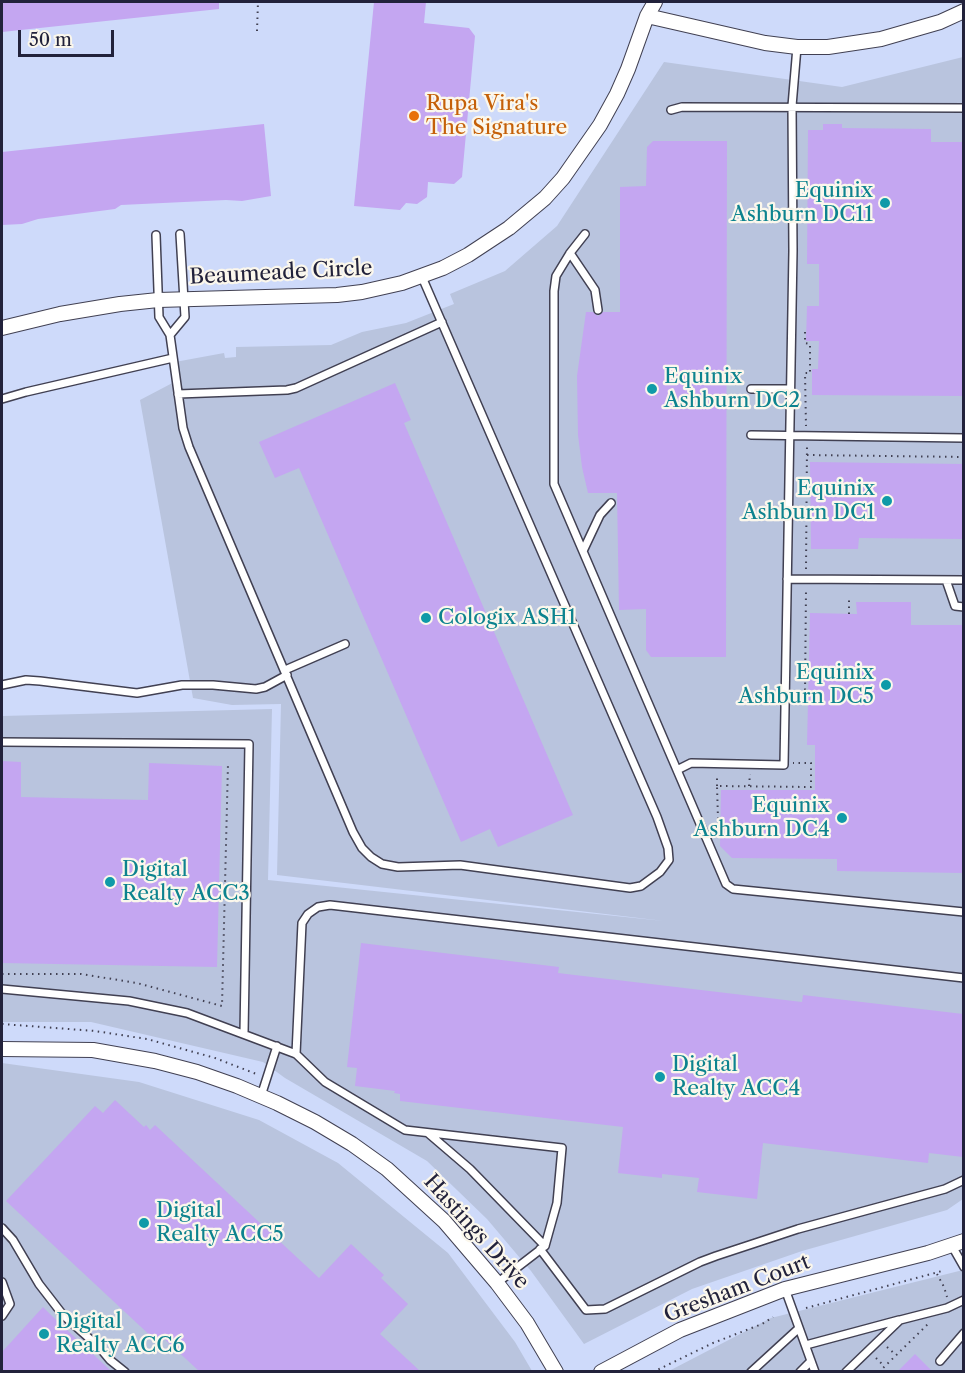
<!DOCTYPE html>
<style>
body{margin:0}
#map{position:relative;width:965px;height:1373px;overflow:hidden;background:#f2edd6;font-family:"Libre Caslon Text",serif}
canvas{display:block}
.frame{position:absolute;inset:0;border:3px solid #22223b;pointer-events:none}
.scale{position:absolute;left:18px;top:30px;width:96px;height:27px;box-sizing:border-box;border:3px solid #22223b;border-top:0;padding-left:8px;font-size:18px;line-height:21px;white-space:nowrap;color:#22223b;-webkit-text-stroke:4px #fbf7ec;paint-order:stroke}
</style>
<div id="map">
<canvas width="965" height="1373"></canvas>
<div class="frame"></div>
<div class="scale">50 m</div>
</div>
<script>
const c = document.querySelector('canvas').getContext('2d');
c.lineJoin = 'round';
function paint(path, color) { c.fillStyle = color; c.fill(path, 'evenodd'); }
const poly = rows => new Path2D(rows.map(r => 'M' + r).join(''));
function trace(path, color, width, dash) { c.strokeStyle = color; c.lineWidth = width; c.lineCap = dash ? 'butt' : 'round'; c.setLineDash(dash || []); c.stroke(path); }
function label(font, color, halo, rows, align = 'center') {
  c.font = font + ' "Libre Caslon Text",serif'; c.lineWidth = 4.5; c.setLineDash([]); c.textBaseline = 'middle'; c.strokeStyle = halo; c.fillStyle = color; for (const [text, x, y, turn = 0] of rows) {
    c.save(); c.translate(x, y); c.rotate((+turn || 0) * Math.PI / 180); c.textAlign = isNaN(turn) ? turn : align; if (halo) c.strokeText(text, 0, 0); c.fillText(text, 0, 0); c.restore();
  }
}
const built = poly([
 [2,2,963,2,963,1371,2,1371]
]);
const industrial = poly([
 [963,57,963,1199,947,1210,802,1251,692,1289,584,1344,531,1271,487,1219,427,1161,285,1078,263,1062,91,1022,2,1022,2,716,272,709,268,880,664,921,277,875,281,704,232,705,193,698,140,400,180,379,175,362,224,353,225,358,236,357,236,347,331,345,362,332,406,323,454,304,450,294,505,271,557,226,664,62,842,87],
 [2,1063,139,1082,259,1120,338,1163,448,1253,515,1342,532,1371,2,1371],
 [963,1270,963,1371,667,1372,771,1318]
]);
const building = poly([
 [2,2,219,2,219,9,2,32],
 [374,2,426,2,424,23,469,28,475,36,462,177,454,184,428,182,427,197,417,204,406,203,400,210,354,206],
 [264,124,271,196,242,201,226,200,121,205,115,209,38,219,22,224,2,225,2,152],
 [823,124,842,124,842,128,931,129,931,142,963,142,963,396,812,395,812,369,818,369,819,341,806,341,807,306,819,306,819,264,807,264,808,130,823,130],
 [653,141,727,141,726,657,651,657,646,650,646,609,619,610,617,493,588,493,582,467,578,435,577,376,586,312,593,312,598,316,603,312,620,312,620,187,646,186,647,147],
 [395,383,411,420,404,423,573,815,498,847,490,829,461,842,299,468,275,478,259,442],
 [810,462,963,464,963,539,859,538,858,549,811,549],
 [856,602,911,602,911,625,963,625,963,873,837,871,837,859,732,858,720,846,721,790,815,790,815,745,807,745,810,613,857,614],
 [2,761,21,762,21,797,148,800,149,763,222,766,217,967,2,963],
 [361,943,559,967,558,973,802,1002,803,995,963,1014,963,1157,929,1153,928,1163,763,1143,757,1199,697,1192,699,1178,662,1174,662,1178,618,1173,623,1127,400,1101,400,1094,394,1093,395,1091,355,1086,357,1068,347,1067],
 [115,1100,144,1127,146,1125,150,1130,155,1125,319,1278,351,1244,384,1275,381,1278,408,1304,380,1334,420,1371,199,1371,160,1335,155,1340,6,1201,95,1106,103,1113],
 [43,1307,52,1316,111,1371,2,1371,2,1352],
 [915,1354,932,1371,898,1371]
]);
const path = poly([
 [257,31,258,2],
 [805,332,805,343,810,344,810,373,805,373,806,426],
 [807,455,964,457],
 [806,569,807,445],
 [849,614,849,598],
 [793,695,805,696,806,589],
 [717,786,717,774],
 [749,786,750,774],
 [718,819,717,786,811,787,811,763,793,763],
 [2,974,81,974,137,983,222,1006,228,764],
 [2,1024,95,1031,147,1039,215,1058,259,1075],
 [937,1274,944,1287,947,1297],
 [806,1308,942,1271],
 [887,1347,896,1355],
 [876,1358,884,1366],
 [653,1372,713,1343,762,1324,773,1317],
 [879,1372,929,1323]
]);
const service = poly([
 [671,110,682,107,964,108],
 [585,234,570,253,556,276,554,291,554,484,726,884,733,889,964,912],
 [156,235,159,317,170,335,183,428,189,447,353,832,362,848,371,857,382,864,398,867,460,865,630,888,641,886,660,872,669,860,668,848,657,817,422,277],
 [570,253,595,290,598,310],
 [170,335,185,317,180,234],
 [751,389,790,389],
 [178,394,287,390,296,388,442,322],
 [2,399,26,392,173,358],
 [751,435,964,438],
 [583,551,600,515,611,503],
 [787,579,964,580],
 [946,580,955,606,964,607],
 [285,670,345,644],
 [2,685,26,680,40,681,137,693,182,685,213,685,256,689,265,687,287,675],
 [2,742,249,744,244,1033],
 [677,770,691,763,784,765,793,251,792,106,797,47],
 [2,989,129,1001,187,1013,296,1054,325,1082,405,1130,562,1148,557,1203,545,1246,497,1283],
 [296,1054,302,923,308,914,318,907,330,905,964,978],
 [261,1096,277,1046],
 [428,1133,470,1169,545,1246],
 [2,1228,13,1240,39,1284,63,1315,100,1348,110,1360,125,1372],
 [952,1246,964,1267],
 [540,1249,586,1310,605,1309,700,1262,716,1256,798,1229,945,1189,964,1180],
 [2,1282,10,1304,2,1316],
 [785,1289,815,1372],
 [806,1345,899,1320],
 [940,1361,964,1333],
 [751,1372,798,1329],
 [800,1372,811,1361],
 [846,1372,900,1320,947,1308,964,1300]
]);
const minor = poly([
 [647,16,765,43,797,47,828,47,881,39,940,22,964,11],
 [2,328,60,314,120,304,158,300,337,295,362,292,402,283,443,268,468,255,509,228,545,198,563,178,600,125,617,94,628,69,647,16,655,2],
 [2,1049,93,1050,155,1061,197,1072,237,1086,277,1103,315,1122,352,1144,387,1169,444,1221,497,1283,527,1323,556,1372],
 [601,1372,680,1330,785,1289,928,1253,964,1241]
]);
const markers = [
 [414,116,6,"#e8710a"],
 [885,203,6,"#0f9aa8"],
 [652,389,6,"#0f9aa8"],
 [887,501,6,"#0f9aa8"],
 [426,618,6,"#0f9aa8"],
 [886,685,6,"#0f9aa8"],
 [842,818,6,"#0f9aa8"],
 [110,882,6,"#0f9aa8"],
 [660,1077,6,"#0f9aa8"],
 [144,1223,6,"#0f9aa8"],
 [44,1334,6,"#0f9aa8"]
];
const foodNames = [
 ["Rupa Vira's",426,104],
 ["The Signature",426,128]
];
const cultureNames = [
 ["Equinix",873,191,"right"],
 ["Ashburn DC11",873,215,"right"],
 ["Equinix",664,377],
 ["Ashburn DC2",664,401],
 ["Equinix",875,489,"right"],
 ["Ashburn DC1",875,513,"right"],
 ["Cologix ASH1",438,618],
 ["Equinix",874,673,"right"],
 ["Ashburn DC5",874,697,"right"],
 ["Equinix",830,806,"right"],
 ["Ashburn DC4",830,830,"right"],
 ["Digital",122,870],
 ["Realty ACC3",122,894],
 ["Digital",672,1065],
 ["Realty ACC4",672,1089],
 ["Digital",156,1211],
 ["Realty ACC5",156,1235],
 ["Digital",56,1322],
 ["Realty ACC6",56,1346]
];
const streetNames = [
 ["Beaumeade Circle",281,273,-3],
 ["Hastings Drive",476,1232,48],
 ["Gresham Court",737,1289,-21]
];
paint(built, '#cedafa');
paint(industrial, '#b9c4de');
paint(building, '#c4a6f1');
trace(service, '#414052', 10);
trace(minor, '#414052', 16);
trace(path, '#414052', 2, [1.5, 4.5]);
trace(service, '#fff', 7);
trace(minor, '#fff', 14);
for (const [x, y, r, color] of markers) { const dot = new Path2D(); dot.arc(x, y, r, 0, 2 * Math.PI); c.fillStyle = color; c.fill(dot); trace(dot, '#fbf7ec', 2); }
label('21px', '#c56008', '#fbf7ec', foodNames, 'left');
label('21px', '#0d838f', '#fbf7ec', cultureNames, 'left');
label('21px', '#22223b', '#fbf7ec', streetNames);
</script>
